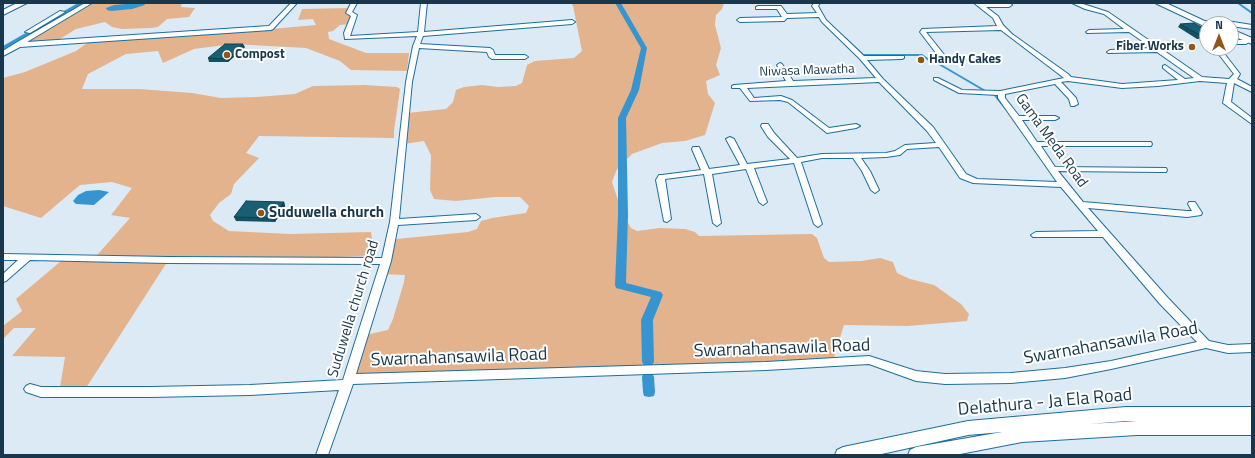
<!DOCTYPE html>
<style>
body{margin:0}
#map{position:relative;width:1255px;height:458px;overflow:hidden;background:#dceaf5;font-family:"Titillium Web",sans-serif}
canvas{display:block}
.frame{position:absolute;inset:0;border:4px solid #18374c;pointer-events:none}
.north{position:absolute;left:1199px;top:16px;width:40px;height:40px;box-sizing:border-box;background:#fff;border:1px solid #a3afb7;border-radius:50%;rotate:0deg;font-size:11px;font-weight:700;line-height:16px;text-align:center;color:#18374c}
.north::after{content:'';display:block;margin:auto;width:14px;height:18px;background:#925518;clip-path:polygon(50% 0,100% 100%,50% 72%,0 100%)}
</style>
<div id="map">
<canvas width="1255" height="458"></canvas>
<div class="frame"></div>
<div class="north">N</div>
</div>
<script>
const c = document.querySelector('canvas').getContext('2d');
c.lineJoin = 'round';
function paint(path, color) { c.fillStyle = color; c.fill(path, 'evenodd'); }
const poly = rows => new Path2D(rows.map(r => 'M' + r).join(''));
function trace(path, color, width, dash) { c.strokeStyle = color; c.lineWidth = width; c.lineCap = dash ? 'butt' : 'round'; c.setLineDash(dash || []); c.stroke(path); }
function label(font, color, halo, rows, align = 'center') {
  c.font = font + ' "Titillium Web",sans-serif'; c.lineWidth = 4; c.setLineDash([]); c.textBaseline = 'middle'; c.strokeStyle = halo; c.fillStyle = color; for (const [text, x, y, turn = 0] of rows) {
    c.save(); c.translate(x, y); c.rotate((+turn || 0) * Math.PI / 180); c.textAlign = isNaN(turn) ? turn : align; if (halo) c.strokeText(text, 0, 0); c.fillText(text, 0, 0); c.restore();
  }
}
const green = poly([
 [92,3,182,3,181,7,195,8,189,17,167,19,158,27,151,28,122,29,112,27,105,22,76,29,55,42,22,43],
 [571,3,724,3,722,9,716,15,715,25,721,48,716,65,720,75,706,81,708,94,715,103,705,135,685,141,662,143,632,154,617,169,612,182,623,215,631,228,637,231,660,228,685,229,695,232,699,236,812,234,817,238,824,258,829,262,861,261,880,258,893,262,897,273,910,279,934,285,961,304,969,314,967,321,908,326,844,325,834,357,821,361,353,374,365,335,388,330,393,319,404,282,405,275,379,274,386,240,468,232,477,229,481,221,492,218,526,213,529,206,520,197,495,197,456,201,434,199,430,190,431,155,424,141,404,144,407,113,446,109,453,102,456,90,464,87,482,85,498,87,516,86,522,83,527,65,535,61,574,58,582,51,573,6],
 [349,8,346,14,352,15,349,24,340,25,333,31,328,32,329,39,366,53,409,53,407,71,351,70,340,61,306,48,232,44,194,49,163,63,158,51,126,54,88,74,82,89,139,89,192,93,221,98,257,97,295,94,313,86,364,85,397,87,400,89,394,131,394,138,259,136,246,153,259,158,234,184,231,194,219,203,210,215,213,221,229,231,290,234,371,232,372,239,369,251,365,256,311,258,171,256,86,388,60,387,65,357,12,356,36,328,14,328,3,339,3,326,22,311,16,299,61,261,91,262,130,218,111,215,132,188,112,182,80,185,41,218,3,206,3,78,25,72,76,51,90,41,226,33,316,25,313,19,298,20,302,9]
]);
const water = poly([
 [137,3,144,3,145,5,132,9,111,11,107,10,106,8,114,5],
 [99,190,109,192,94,205,76,204,73,201,78,195,86,191]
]);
const stream = poly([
 [1238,3,1252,13],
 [845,38,863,55,922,55,933,63,939,64,987,92,993,93,1005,108]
]);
const canal = poly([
 [78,3,85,3,3,51,3,46,78,3],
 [615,3,621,3,647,48,639,90,626,118,628,215,626,283,661,292,663,295,653,320,654,362,652,365,648,367,644,365,642,362,641,320,651,297,616,288,615,285,618,215,618,118,631,90,641,48,615,3],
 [648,372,652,373,654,377,655,392,654,396,649,397,644,396,643,392,642,377,644,373,648,372]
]);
const minor = poly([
 [85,3,92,3,27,42,269,26,291,3,297,3,273,29,271,30,20,47,3,56,3,51,14,44,85,3],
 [351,3,357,3,352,12,357,15,350,36,418,32,421,3,427,3,424,32,572,20,575,22,572,24,423,36,420,44,490,48,493,50,495,55,525,55,528,57,525,59,492,59,489,57,487,52,419,48,412,82,399,219,476,214,480,217,476,220,398,225,391,261,356,374,766,362,869,356,916,371,945,374,1011,373,1065,368,1111,361,1197,342,1160,304,1103,237,1033,237,1031,235,1036,232,1098,231,1061,187,973,183,960,178,939,147,907,149,900,155,886,157,861,158,870,171,879,190,875,193,871,190,862,171,853,158,822,158,801,162,822,224,818,227,814,224,794,163,754,168,767,202,763,205,759,202,746,169,712,174,721,223,717,226,713,223,704,174,665,179,671,219,667,222,664,221,656,180,659,175,662,175,701,170,692,149,693,147,699,147,709,169,740,165,726,139,730,137,734,139,747,164,790,159,768,137,761,126,762,124,768,124,774,133,797,158,822,154,886,153,895,151,905,145,936,143,927,131,879,82,747,88,754,98,781,96,792,100,829,128,856,124,860,126,856,128,827,133,788,102,780,100,750,101,740,88,732,88,732,86,734,85,786,81,777,65,780,63,782,64,793,81,876,78,860,59,822,22,819,17,787,18,784,21,740,22,737,20,740,18,782,17,777,9,756,9,756,7,758,6,781,6,787,14,817,13,812,6,814,3,820,3,818,6,826,20,864,56,904,56,904,58,902,59,867,60,883,79,933,127,966,174,977,179,1057,182,998,98,998,95,959,93,934,80,934,78,938,78,962,90,1000,91,1064,78,1001,30,926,32,946,57,958,61,958,63,956,64,942,59,936,53,920,32,922,29,997,26,993,18,974,3,1011,4,1012,5,1009,7,986,7,998,16,1003,25,1012,34,1068,74,1071,77,1122,84,1178,80,1163,68,1163,66,1165,65,1185,79,1194,78,1157,52,1108,53,1107,52,1110,50,1152,48,1129,32,1087,33,1086,32,1089,30,1124,29,1104,14,1085,9,1072,3,1080,3,1108,12,1202,77,1229,79,1234,74,1214,48,1220,48,1240,74,1237,79,1252,87,1252,92,1234,83,1231,102,1252,118,1252,124,1223,103,1227,83,1200,81,1158,86,1122,88,1068,81,1061,82,1076,98,1078,104,1074,106,1071,106,1069,99,1055,84,1005,94,1005,98,1019,116,1055,116,1059,118,1055,120,1022,120,1037,142,1151,142,1152,144,1151,146,1041,146,1055,167,1166,168,1167,170,1166,172,1163,172,1058,171,1083,202,1187,211,1192,211,1188,204,1189,202,1195,202,1202,213,1201,215,1187,217,1088,208,1168,298,1209,341,1228,345,1252,344,1252,352,1228,353,1206,348,1111,369,1065,378,1011,383,945,384,916,381,869,364,766,370,353,384,328,455,316,455,339,390,250,395,150,397,41,397,26,392,24,389,26,386,30,384,41,387,150,387,250,385,343,380,380,264,168,263,30,260,6,281,3,282,3,274,18,260,3,260,3,254,168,257,382,258,390,222,406,82,413,46,417,36,345,39,344,33,351,16,346,13,351,3],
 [60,11,65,12,30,33,25,32,60,11],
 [1231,40,1246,40,1249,42,1246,44,1231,44,1231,40]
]);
const major = poly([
 [1201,21,1227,21,1252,25,1252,29,1231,26,1231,24,1204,25,1200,23,1201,21],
 [1126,407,1252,407,1252,421,1126,421,1089,424,1137,421,1252,421,1252,435,1137,435,1022,442,955,455,908,455,910,450,916,447,1002,432,968,435,877,455,835,455,837,450,843,447,968,421,1126,407]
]);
const highway = poly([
 [17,3,27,3,3,15,3,10,17,3],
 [1155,3,1166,3,1211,24,1207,24,1207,27,1204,26,1155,3],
 [1231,29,1252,38,1252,44,1231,35,1231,29]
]);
const wall = poly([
 [1180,24,1207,30,1207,38,1197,39,1178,27],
 [245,47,228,62,209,62,208,58],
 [284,202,285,206,275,222,236,221,234,217]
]);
const shadedWall = poly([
 [243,44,245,47,228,62,227,59],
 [284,202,285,206,275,222,273,218]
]);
const building = poly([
 [1194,23,1207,30,1207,35,1200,35,1180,24,1194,23],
 [225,44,243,44,227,59,208,58,225,44],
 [246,201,284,202,273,218,234,217,246,201]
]);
const markers = [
 [1192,47,4,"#925518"],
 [227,55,4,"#925518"],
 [921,60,4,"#925518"],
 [261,213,4,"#925518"]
];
const farPoinames = [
 ["Fiber Works",1184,47,"right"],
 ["Compost",235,55],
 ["Handy Cakes",929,60]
];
const farStreetnames = [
 ["Niwasa Mawatha",807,71,-2]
];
const streetNames = [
 ["Gama Meda Road",1051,141,54],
 ["Suduwella church road",354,309,-73]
];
const poiNames = [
 ["Suduwella church",269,213]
];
const nearStreetnames = [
 ["Swarnahansawila Road",1111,344,-10],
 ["Swarnahansawila Road",782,349,-2],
 ["Swarnahansawila Road",459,358,-2],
 ["Delathura - Ja Ela Road",1045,403,-5]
];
paint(green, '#e3b38d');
paint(water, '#3695d0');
trace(stream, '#3695d0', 2);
paint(canal, '#3695d0');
trace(minor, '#1e6e9d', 2);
trace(major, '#1e6e9d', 2);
trace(highway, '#1e6e9d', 2);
paint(minor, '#fff');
paint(major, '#fff');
paint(highway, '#fff');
paint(wall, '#145263');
paint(shadedWall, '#104250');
paint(building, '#175f73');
trace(building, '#104250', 1);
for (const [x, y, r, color] of markers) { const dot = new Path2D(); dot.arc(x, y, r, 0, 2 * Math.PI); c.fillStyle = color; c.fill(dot); trace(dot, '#fff', 1.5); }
label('bold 13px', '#18374c', '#fff', farPoinames, 'left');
label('13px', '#18374c', '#fff', farStreetnames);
label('15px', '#18374c', '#fff', streetNames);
label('bold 15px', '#18374c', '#fff', poiNames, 'left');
label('18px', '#18374c', '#fff', nearStreetnames);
</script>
